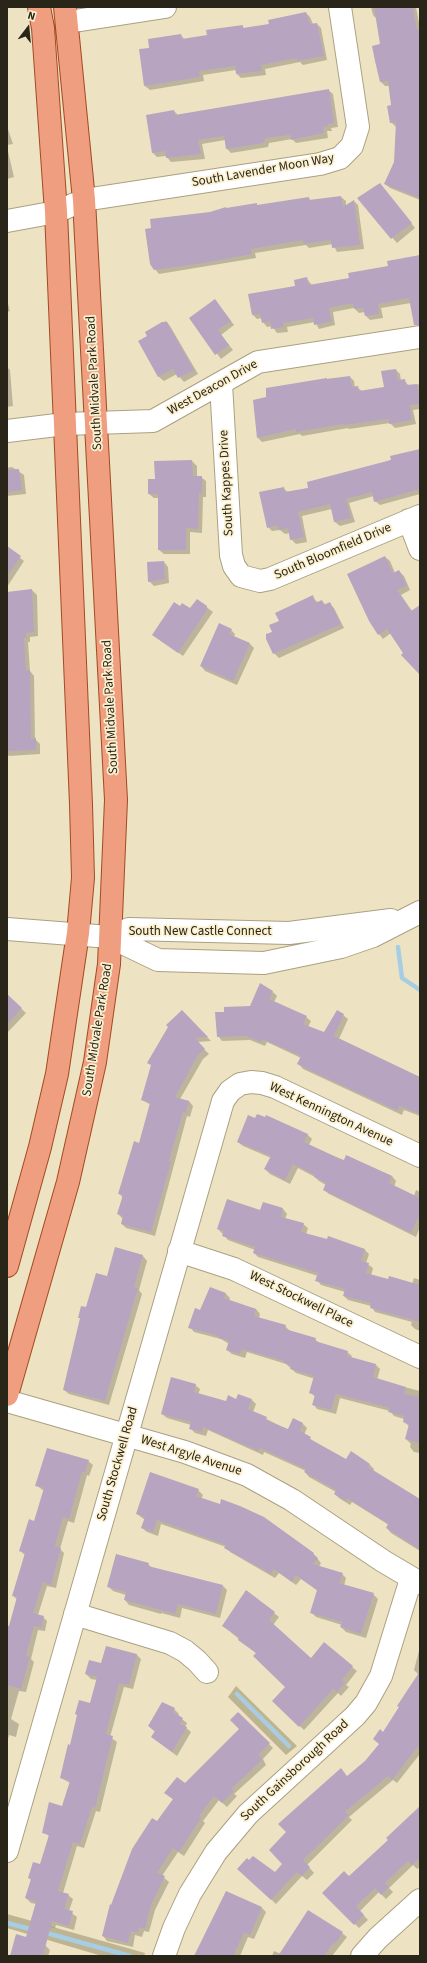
<!DOCTYPE html>
<style>
body{margin:0}
#map{position:relative;width:427px;height:1963px;overflow:hidden;background:#ede3c2;font-family:"Source Sans 3",sans-serif}
canvas{display:block}
.frame{position:absolute;inset:0;border:8px solid #292519;pointer-events:none}
.north{position:absolute;left:8px;top:8px;width:40px;height:40px;-webkit-text-stroke:3px #fbf0cf;paint-order:stroke;rotate:16deg;font-size:11px;font-weight:700;line-height:16px;text-align:center;color:#292519}
.north::after{content:'';display:block;margin:auto;width:14px;height:18px;background:#292519;clip-path:polygon(50% 0,100% 100%,50% 72%,0 100%)}
</style>
<div id="map">
<canvas width="427" height="1963"></canvas>
<div class="frame"></div>
<div class="north">N</div>
</div>
<script>
const c = document.querySelector('canvas').getContext('2d');
c.lineJoin = 'round';
function paint(path, color) { c.fillStyle = color; c.fill(path, 'evenodd'); }
const poly = rows => new Path2D(rows.map(r => 'M' + r).join(''));
function trace(path, color, width, dash) { c.strokeStyle = color; c.lineWidth = width; c.lineCap = dash ? 'butt' : 'round'; c.setLineDash(dash || []); c.stroke(path); }
function label(font, color, halo, rows, align = 'center') {
  c.font = font + ' "Source Sans 3",sans-serif'; c.lineWidth = 3.5; c.setLineDash([]); c.textBaseline = 'middle'; c.strokeStyle = halo; c.fillStyle = color; for (const [text, x, y, turn = 0] of rows) {
    c.save(); c.translate(x, y); c.rotate((+turn || 0) * Math.PI / 180); c.textAlign = isNaN(turn) ? turn : align; if (halo) c.strokeText(text, 0, 0); c.fillText(text, 0, 0); c.restore();
  }
}
const green = poly([
 [236,1686,297,1746,286,1755,228,1697],
 [7,1914,145,1953,144,1956,102,1956,7,1928]
]);
const shadow = poly([
 [371,7,416,7,420,28,420,158,400,157,396,127,391,122,393,106,389,86,385,86,381,82,376,61,381,45,377,19,373,15],
 [306,13,310,17,313,24,317,24,321,28,327,60,303,65,300,62,265,69,266,75,241,78,237,74,236,70,203,75,204,81,150,90,145,86,150,49,181,35,185,40,208,36,242,26,245,29,270,25],
 [328,90,333,94,338,127,331,128,332,131,327,131,328,138,296,143,292,139,269,143,268,147,231,153,227,149,225,140,202,144,205,159,171,162,166,156,157,157,153,153,147,116,174,111,178,115],
 [7,126,13,144,7,145],
 [7,147,14,177,7,179],
 [396,160,420,171,420,200,390,188,385,184],
 [384,189,415,228,397,243,358,198],
 [341,197,346,201,346,206,354,201,358,205,364,249,337,252,333,244,309,248,306,245,255,253,256,258,159,274,155,269,210,213,256,204,258,206,309,198,311,201],
 [420,256,420,313,411,303,381,308,383,318,370,320,366,316,365,312,359,313,354,308,333,312,335,325,319,329,315,322,287,327,288,332,277,333,272,326,267,327,263,322,262,318,257,319,253,315,307,279,312,285,350,279],
 [7,300,10,311,7,312],
 [215,300,234,325,221,335,233,350,221,359,190,318],
 [166,321,170,326,198,374,184,382,177,374,164,381,159,377,140,341,148,337,146,332],
 [7,367,10,370,13,406,7,407],
 [396,370,400,374,401,381,404,380,409,386,420,384,420,409,413,410,416,424,395,428,390,423,349,429,348,428,302,436,300,434,262,442,258,438,327,379,350,377,354,381,355,388,358,388,362,391,385,388],
 [420,450,420,494,380,505,375,501,374,496,349,503,355,522,340,526,335,522,332,509,302,516,307,542,296,544,291,539,290,533,285,534,280,530,272,531,268,527,283,488,288,492,309,488],
 [192,461,197,466,197,477,201,477,206,481,206,497,203,497,202,533,190,532,190,554,164,554,159,550,159,498,154,498,149,494,156,480],
 [12,467,24,475,26,494,7,496,7,468],
 [7,547,24,561,7,587],
 [385,557,390,561,395,573,399,571,404,576,410,590,401,595,412,611,420,610,420,673,391,633,383,639,379,634],
 [164,562,168,567,169,583,154,586,149,581],
 [32,590,37,595,38,636,30,637,30,642,28,642,30,671,34,676,35,739,40,744,40,754,9,756,7,754,7,596,9,593],
 [313,597,318,603,322,601,326,605,329,603,334,608,344,628,279,658,274,653,266,635,273,632,281,621],
 [197,600,213,612,183,656,153,635,180,607,191,610],
 [231,630,235,634,234,637,250,644,254,648,237,685,205,671,201,666],
 [273,992,277,996,274,1002,306,1017,311,1021,308,1027,324,1033,343,1015,348,1019,339,1039,420,1078,420,1116,404,1110,402,1115,303,1069,299,1064,301,1058,267,1042,265,1046,250,1040,222,1041,218,1036,225,1013,251,1007],
 [11,999,26,1013,7,1033,7,1003],
 [182,1011,211,1041,197,1042,209,1054,203,1059,180,1099,189,1101,193,1106,190,1117,187,1116,155,1236,126,1228,122,1224,123,1219,118,1214,123,1198,119,1193,140,1144,151,1105,142,1100],
 [293,1128,308,1135,312,1139,309,1145,345,1161,347,1156,392,1176,396,1181,394,1187,414,1196,416,1190,420,1192,420,1227,416,1237,329,1194,324,1190,326,1185,319,1181,315,1177,298,1168,290,1184,270,1174,265,1169,271,1158,243,1146,238,1142],
 [283,1209,287,1214,285,1219,303,1224,308,1228,306,1235,364,1249,369,1254,366,1263,373,1268,371,1276,412,1284,414,1278,420,1280,420,1331,415,1329,411,1325,412,1322,375,1312,371,1306,348,1300,344,1296,345,1292,321,1285,317,1280,318,1276,258,1257,254,1253,255,1250,228,1240,218,1229,261,1212],
 [143,1256,147,1261,139,1290,142,1294,109,1405,69,1394,64,1390,81,1320,79,1317,108,1277],
 [210,1288,226,1294,230,1298,229,1301,256,1309,260,1314,259,1318,285,1326,290,1331,315,1339,320,1344,347,1352,352,1356,351,1358,376,1365,380,1369,377,1380,420,1391,420,1453,414,1452,410,1447,411,1444,406,1439,409,1426,404,1422,404,1419,394,1416,390,1411,340,1398,336,1414,317,1409,313,1404,315,1397,311,1393,315,1379,296,1373,286,1364,247,1352,245,1358,232,1354,227,1350,229,1344,221,1339,194,1332,190,1327,200,1311],
 [195,1385,200,1389,198,1395,226,1402,237,1400,239,1395,252,1400,256,1404,253,1412,288,1430,293,1419,303,1424,307,1428,304,1435,315,1442,346,1460,351,1452,370,1465,374,1469,373,1471,420,1500,420,1551,391,1533,387,1528,389,1525,352,1502,350,1505,339,1498,335,1494,336,1492,309,1477,305,1472,306,1471,264,1452,263,1455,208,1430,206,1436,195,1433,190,1428,191,1425,167,1418,162,1414],
 [88,1461,93,1465,89,1476,87,1475,74,1523,68,1521,60,1549,64,1553,56,1588,47,1586,38,1615,43,1617,47,1621,45,1631,38,1630,31,1659,34,1662,26,1692,19,1691,11,1719,19,1724,16,1737,9,1735,7,1742,7,1627,10,1628,17,1600,13,1595,25,1555,20,1551,35,1522,44,1491,36,1485],
 [198,1490,203,1495,201,1499,313,1553,321,1563,319,1567,342,1574,346,1578,344,1586,373,1594,378,1599,366,1638,346,1632,341,1627,342,1625,316,1617,311,1612,318,1591,301,1579,296,1585,279,1573,275,1578,230,1552,226,1547,161,1524,158,1536,147,1532,142,1528,145,1520,137,1514],
 [148,1564,152,1568,223,1586,227,1590,220,1618,182,1608,180,1618,161,1613,161,1614,129,1605,125,1600,126,1595,113,1591,108,1586],
 [274,1613,279,1617,273,1625,311,1659,324,1644,357,1671,346,1685,349,1687,341,1696,338,1693,304,1730,273,1701,286,1688,256,1653,223,1626],
 [420,1647,420,1754,397,1783,393,1780,349,1817,352,1820,307,1865,314,1873,307,1880,302,1876,276,1904,239,1869,275,1873,283,1864,348,1777,366,1762,380,1744,383,1733,419,1675,414,1670],
 [136,1654,141,1659,133,1689,124,1687,110,1737,117,1742,100,1812,96,1811,84,1848,77,1846,63,1893,68,1895,73,1899,69,1911,77,1917,74,1930,56,1925,55,1928,36,1923,36,1904,31,1903,26,1898,31,1880,29,1878,41,1865,50,1837,44,1832,63,1807,70,1783,61,1778,70,1746,91,1704,97,1680,91,1679,86,1674,102,1664],
 [174,1709,179,1714,178,1716,187,1723,185,1727,191,1732,177,1756,152,1737,155,1732,149,1726],
 [238,1713,273,1748,263,1759,266,1765,234,1794,237,1796,227,1807,219,1800,203,1821,205,1823,184,1856,178,1852,162,1876,169,1882,155,1910,149,1932,144,1931,142,1937,135,1935,133,1947,107,1941,103,1936,112,1906,157,1822,174,1800,165,1793,185,1784,240,1729],
 [420,1807,420,1867,417,1869,413,1865,389,1888,393,1892,386,1899,379,1892,360,1911,368,1920,359,1928,324,1893,349,1877,390,1840],
 [226,1892,262,1908,266,1912,254,1939,248,1937,240,1956,195,1956],
 [342,1933,347,1937,332,1956,272,1956,274,1951,281,1954],
 [45,1945,50,1950,48,1956,11,1956]
]);
const stream = poly([
 [398,947,402,978,420,990],
 [237,1694,289,1746],
 [7,1923,34,1930],
 [43,1932,130,1956]
]);
const building = poly([
 [374,7,413,7,417,30,419,30,420,198,384,184,394,162,396,122,390,123,387,106,391,105,388,81,380,82,375,61,372,46,380,44],
 [306,12,310,24,317,23,324,56,297,61,297,58,261,65,262,71,236,74,235,66,199,71,200,77,144,86,139,49,149,48,148,39,181,34,182,39,207,35,206,30,243,25,243,28,269,24,268,20],
 [329,89,334,123,328,124,328,126,323,127,324,133,291,140,290,135,265,138,264,143,226,149,224,136,198,140,201,154,166,158,165,151,152,153,146,115,174,110,175,115],
 [380,183,412,223,391,239,357,198],
 [341,196,343,207,354,200,360,245,332,248,331,240,303,244,303,240,251,249,252,254,204,263,154,270,150,264,145,229,151,228,150,219,210,212,226,207,226,208,257,203,257,205,309,197,309,200],
 [420,255,420,325,414,325,409,298,378,304,379,314,365,316,363,308,354,309,353,303,329,308,332,321,314,325,313,318,283,323,284,327,271,329,270,321,262,323,260,314,252,315,248,294,295,286,294,280,307,277,309,285,349,278,348,273,388,266,387,261],
 [215,299,231,321,218,330,229,345,215,355,189,318],
 [162,322,167,322,194,370,178,378,173,369,158,377,138,341,147,336,145,332],
 [396,369,398,380,405,379,406,385,417,384,420,404,410,405,412,420,389,424,389,419,344,425,344,424,296,432,296,429,257,438,253,400,266,397,266,388,327,378,327,379,350,376,352,387,358,386,359,391,384,387,381,371],
 [420,449,420,489,374,502,372,492,346,499,351,518,334,522,330,504,298,512,304,537,290,540,288,528,279,530,278,525,267,528,259,492,284,487,285,492,308,488,307,482,391,460,390,456],
 [192,460,193,476,202,476,202,493,199,493,198,529,186,528,186,550,158,550,158,494,148,494,148,479,155,479,154,461],
 [19,469,22,490,7,492,7,470],
 [7,546,21,556,7,576],
 [385,556,393,573,399,570,407,586,397,590,411,611,420,605,420,675,401,655,403,653,387,629,378,635,369,621,347,574],
 [164,561,165,579,148,582,147,562],
 [32,589,34,632,26,633,26,638,24,638,26,671,30,670,31,739,36,738,36,750,7,751,7,592],
 [313,595,315,603,322,600,324,605,330,602,341,624,273,654,266,639,266,634,272,632,269,625,279,621,275,613],
 [197,599,207,606,207,610,178,653,152,635,174,602,180,606,182,603,190,608],
 [219,623,232,629,229,634,250,643,233,681,200,666],
 [260,983,273,991,269,999,307,1016,303,1024,324,1032,337,1010,344,1014,334,1036,420,1077,420,1114,399,1106,398,1111,313,1072,297,1064,301,1056,262,1039,261,1042,245,1036,217,1037,215,1012,224,1012,224,1007,250,1006],
 [7,994,22,1008,7,1024],
 [182,1010,208,1037,195,1038,205,1049,198,1055,175,1097,189,1101,186,1113,183,1112,169,1161,171,1162,151,1232,121,1224,123,1216,117,1214,123,1195,118,1194,134,1141,139,1143,150,1103,141,1100,151,1065,147,1063,168,1027,166,1025],
 [257,1114,265,1117,266,1115,308,1134,304,1142,338,1158,344,1160,346,1155,392,1176,389,1183,420,1198,420,1214,411,1233,323,1190,326,1183,314,1177,315,1175,293,1164,285,1180,264,1169,271,1156,237,1142,248,1115,255,1118],
 [227,1199,260,1210,263,1202,283,1208,281,1217,304,1223,301,1232,327,1239,328,1236,365,1249,361,1261,369,1263,366,1273,388,1279,389,1276,420,1285,420,1322,370,1308,371,1303,343,1296,345,1289,315,1281,318,1273,253,1253,255,1247,222,1236,224,1231,217,1229],
 [115,1247,143,1255,134,1287,138,1288,105,1401,63,1390,80,1318,78,1318,81,1306,86,1307,96,1273,107,1276],
 [210,1287,226,1293,224,1298,256,1309,254,1316,286,1325,285,1329,316,1338,315,1341,348,1351,347,1356,376,1364,373,1377,406,1387,404,1394,420,1397,420,1443,405,1439,409,1424,403,1422,404,1416,388,1412,390,1408,336,1394,331,1410,312,1405,315,1395,309,1393,314,1376,290,1369,292,1366,284,1363,284,1361,242,1349,240,1354,226,1350,229,1341,218,1338,219,1336,188,1328,195,1308,200,1310],
 [171,1377,196,1384,194,1392,226,1401,228,1395,236,1399,238,1394,252,1399,248,1409,267,1417,266,1420,288,1429,293,1418,303,1423,300,1431,311,1437,310,1439,346,1459,351,1451,370,1464,368,1467,420,1499,420,1550,386,1528,388,1524,347,1498,345,1501,334,1494,336,1490,304,1472,306,1469,260,1448,258,1451,203,1427,202,1432,189,1429,191,1422,161,1414],
 [47,1448,89,1460,85,1472,82,1472,69,1519,63,1517,55,1546,61,1548,51,1585,43,1582,33,1613,44,1616,41,1628,34,1626,26,1656,30,1657,21,1689,7,1685,7,1626,9,1626,17,1597,12,1596,25,1553,19,1551,29,1519,34,1521,44,1488,35,1486],
 [150,1472,199,1489,196,1496,220,1504,221,1499,240,1506,264,1517,314,1553,313,1554,318,1558,313,1564,343,1573,339,1583,374,1593,361,1634,340,1627,342,1622,310,1613,317,1590,296,1575,292,1582,274,1569,271,1574,224,1548,226,1545,157,1520,153,1532,141,1528,145,1517,136,1514],
 [116,1554,149,1563,148,1566,223,1585,216,1614,178,1604,175,1614,124,1600,126,1592,107,1587],
 [246,1590,275,1612,269,1620,311,1658,324,1642,353,1666,342,1680,345,1682,337,1692,333,1689,299,1727,272,1701,285,1687,253,1656,256,1653,238,1640,239,1637,222,1626],
 [106,1646,137,1654,129,1685,119,1683,106,1734,113,1736,95,1808,92,1807,80,1844,73,1842,58,1891,69,1894,64,1909,73,1911,69,1926,52,1921,43,1956,10,1956,16,1934,26,1937,36,1902,25,1898,31,1879,28,1878,33,1862,40,1864,49,1835,42,1833,49,1802,62,1806,70,1781,60,1778,68,1744,70,1745,77,1715,75,1714,79,1700,90,1703,97,1677,85,1674,89,1660,101,1663],
 [420,1671,420,1744,392,1780,388,1776,345,1812,349,1815,303,1860,310,1867,302,1876,297,1872,271,1900,237,1869,247,1858,249,1860,253,1856,275,1872,282,1864,269,1850,286,1832,278,1824,341,1768,347,1776,365,1761,379,1744,373,1739,380,1729,383,1732,399,1707,397,1706],
 [162,1702,175,1708,173,1712,183,1718,180,1724,187,1727,172,1752,151,1737,155,1731,148,1726],
 [238,1712,270,1743,259,1754,262,1760,231,1789,234,1791,222,1803,214,1796,199,1816,201,1818,179,1852,173,1848,157,1873,165,1876,151,1905,145,1929,139,1927,138,1933,131,1931,128,1943,102,1936,110,1904,111,1905,132,1849,152,1818,157,1821,173,1799,164,1793,177,1777,185,1783,239,1729,230,1720],
 [420,1806,420,1858,412,1865,408,1861,385,1883,389,1887,381,1895,375,1888,356,1906,364,1915,354,1925,322,1893,344,1871,349,1876,388,1840,386,1838],
 [226,1891,262,1907,250,1935,244,1933,233,1956,194,1956],
 [308,1910,343,1932,335,1944,333,1943,324,1956,278,1956]
]);
const minor = poly([
 [68,22,165,7],
 [7,221,56,212,84,200,320,164,340,158,352,146,358,127,340,7],
 [221,384,231,555,234,566,241,576,260,581,270,579,420,516],
 [7,431,65,424,153,421,258,362,420,337],
 [409,520,420,549],
 [7,929,110,937,158,960,264,963,341,947,373,936,420,912],
 [110,937,129,929,289,933,391,920],
 [179,1251,234,1269,420,1357],
 [7,1401,185,1452,247,1475,292,1500,383,1561,420,1583],
 [75,1614,170,1643,185,1651,197,1661,207,1672],
 [7,1851,223,1101,230,1091,240,1084,251,1082,262,1083,275,1087,420,1156],
 [164,1956,174,1928,190,1894,216,1852,248,1814,355,1716,366,1703,381,1676,411,1579],
 [362,1956,378,1938,420,1900]
]);
const major = poly([
 [7,1266,40,1147,57,1074,78,933,83,878,81,804,56,212,43,28,39,7],
 [7,1395,68,1182,95,1062,109,964,116,800,84,200,65,7]
]);
const streetNames = [
 ["South Lavender Moon Way",263,171,-10],
 ["South Midvale Park Road",95,383,-93],
 ["West Deacon Drive",213,388,-29],
 ["South Kappes Drive",227,483,-93],
 ["South Bloomfield Drive",333,552,-23],
 ["South Midvale Park Road",111,707,-93],
 ["South New Castle Connect",200,932],
 ["South Midvale Park Road",98,1030,-81],
 ["West Kennington Avenue",331,1115,25],
 ["West Stockwell Place",301,1300,26],
 ["West Argyle Avenue",191,1456,18],
 ["South Stockwell Road",118,1464,-74],
 ["South Gainsborough Road",295,1771,-43]
];
paint(green, '#bfb491');
paint(shadow, '#0003');
trace(stream, '#a5cee5', 4.5);
paint(building, '#b6a4c1');
trace(minor, '#aba081', 24);
trace(major, '#a34a24', 24);
trace(minor, '#fff', 22);
trace(major, '#ef9e7f', 22);
label('13px', '#292519', '#fbf0cf', streetNames);
</script>
